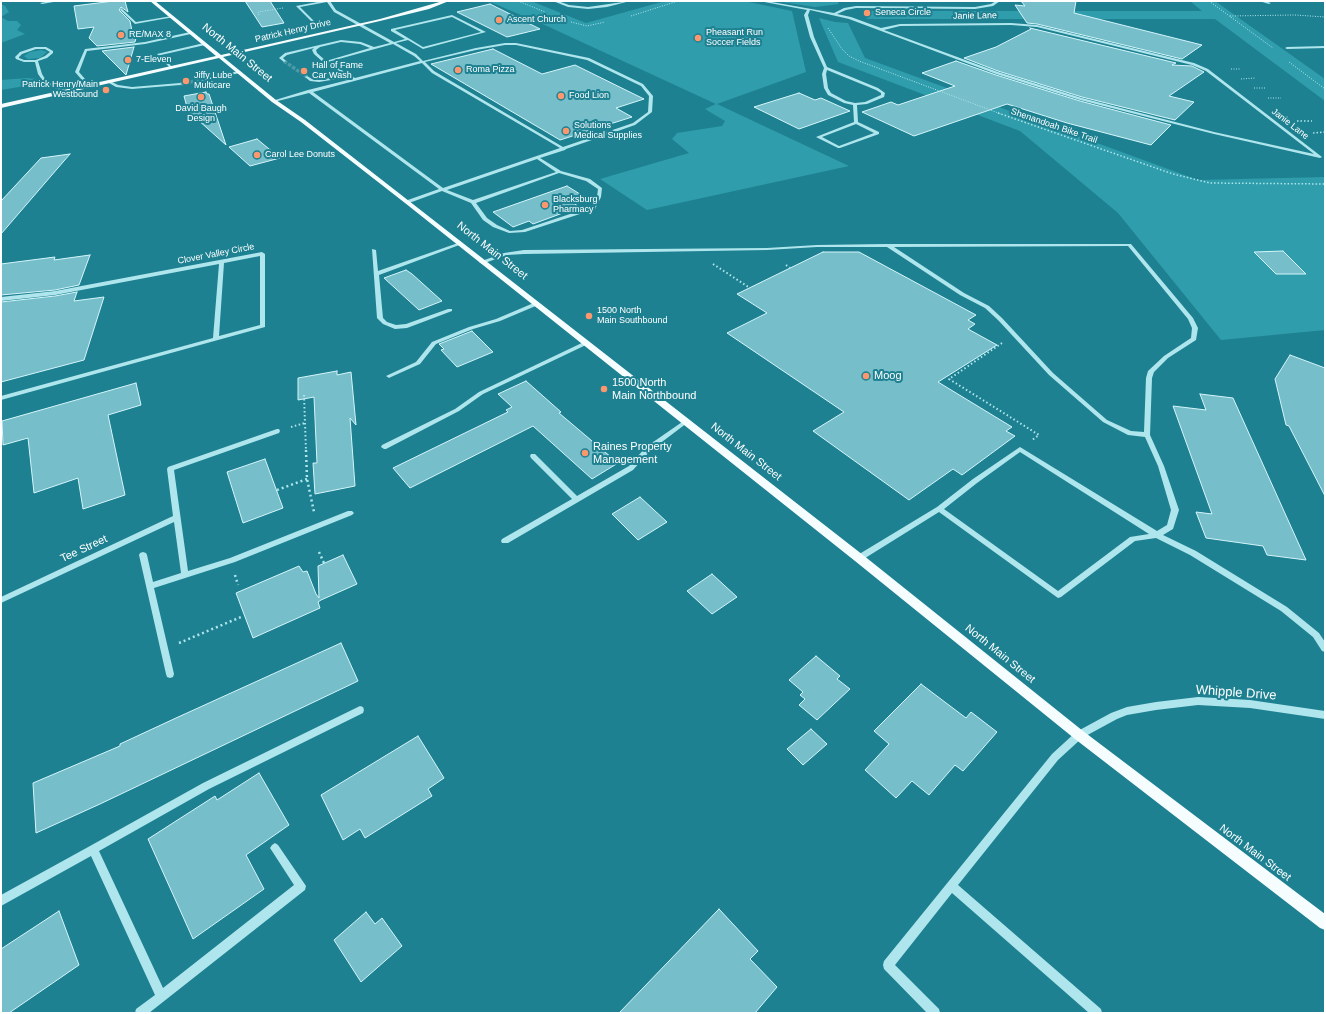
<!DOCTYPE html>
<style>
body{margin:0}
#map{position:relative;width:1326px;height:1014px;overflow:hidden;background:#1e8191;font-family:Arial,sans-serif}
canvas{display:block}
.frame{position:absolute;inset:0;border:2px solid #fff;pointer-events:none}
</style>
<div id="map">
<canvas width="1326" height="1014"></canvas>
<div class="frame"></div>
</div>
<script>
const c = document.querySelector('canvas').getContext('2d');
c.lineJoin = 'round';
function paint(path, color) { c.fillStyle = color; c.fill(path, 'evenodd'); }
const poly = rows => new Path2D(rows.map(r => 'M' + r).join(''));
function trace(path, color, width, dash) { c.strokeStyle = color; c.lineWidth = width; c.lineCap = dash ? 'butt' : 'round'; c.setLineDash(dash || []); c.stroke(path); }
function label(font, color, halo, rows, align = 'center') {
  c.font = font + ' Arial,sans-serif'; c.lineWidth = 4; c.setLineDash([]); c.textBaseline = 'middle'; c.strokeStyle = halo; c.fillStyle = color; for (const [text, x, y, turn = 0] of rows) {
    c.save(); c.translate(x, y); c.rotate((+turn || 0) * Math.PI / 180); c.textAlign = isNaN(turn) ? turn : align; if (halo) c.strokeText(text, 0, 0); c.fillText(text, 0, 0); c.restore();
  }
}
const green = poly([
 [488,1,531,1,586,23,665,1,744,1,792,11,806,72,717,104,849,166,647,210,600,179,689,153,672,139,677,133,722,126,725,121,705,109,716,104,547,26],
 [776,1,837,1,839,4,815,7],
 [1190,1,1215,1,1325,79,1325,101,1215,19,866,19,870,15,866,11,1202,11],
 [1,4,5,6,9,12,1,17,8,21,17,21,21,25,17,30,25,34,1,43],
 [819,18,835,22,848,23,865,58,1198,180,1325,177,1325,330,1221,340,1118,213,1020,131,838,62],
 [41,50,47,52,40,58,28,59,24,56,30,52],
 [27,78,36,79,38,83,31,85,1,90,1,80]
]);
const stream = poly([
 [1259,1,1265,1,1271,3,1269,4,1259,1]
]);
const building = poly([
 [114,1,125,1,128,12,121,7,119,10,130,21,132,31,138,30,135,42,97,46,89,38,94,27,78,29,74,6,114,1],
 [245,1,270,1,284,23,262,27,245,1],
 [1021,1,1076,1,1074,13,1202,45,1182,59,1037,24,1027,23,1015,5,1025,6,1021,1],
 [490,4,540,29,507,37,457,12,490,4],
 [1030,28,1176,63,1172,65,1192,66,1204,72,1169,96,1194,102,1175,120,1082,97,998,71,964,58,996,47,1031,29,1030,28],
 [134,47,126,75,102,51,134,47],
 [493,49,542,74,575,65,644,99,616,108,632,117,560,140,431,64,493,49],
 [956,61,996,75,1080,101,1171,125,1151,145,1067,123,1007,104,914,136,862,112,891,102,898,105,955,86,922,73,956,61],
 [206,92,207,94,209,94,226,145,188,111,184,96,206,92],
 [799,93,815,100,821,98,850,111,799,129,754,107,799,93],
 [257,139,280,158,250,166,229,147,257,139],
 [70,154,1,234,1,201,41,158,70,154],
 [567,186,588,199,575,204,579,207,533,224,529,221,513,227,493,212,567,186],
 [1283,251,1306,274,1276,274,1254,252,1283,251],
 [823,252,859,252,976,315,968,320,975,324,968,329,997,345,938,382,1012,427,1006,431,1015,436,962,475,953,469,909,500,813,431,844,412,727,333,767,313,737,294,823,252],
 [90,255,79,285,55,290,1,295,1,264,55,257,54,260,90,255],
 [406,270,412,274,442,301,419,310,384,278,406,270],
 [77,292,74,301,104,297,84,360,1,382,1,302,55,296,77,292],
 [472,331,493,352,457,367,441,350,444,349,439,344,472,331],
 [1290,355,1325,368,1325,496,1289,426,1286,425,1275,379,1290,355],
 [337,371,337,375,351,372,356,425,350,418,355,486,315,494,313,463,317,463,314,397,298,400,298,378,337,371],
 [526,381,561,412,559,413,618,463,592,479,533,426,410,488,393,468,508,412,506,410,512,407,498,394,526,381],
 [136,383,141,405,108,415,125,495,83,509,78,478,34,493,28,438,3,445,2,421,136,383],
 [1200,394,1233,398,1306,560,1267,555,1263,546,1206,538,1196,512,1212,514,1173,406,1206,410,1200,394],
 [265,459,283,508,243,523,227,472,265,459],
 [640,497,667,522,638,540,612,514,640,497],
 [343,555,357,584,321,600,318,602,320,608,253,638,236,593,299,566,303,572,307,571,316,594,319,598,318,566,343,555],
 [712,574,737,597,712,614,687,591,712,574],
 [341,643,358,681,100,804,36,833,33,783,120,746,120,744,176,718,341,643],
 [816,656,840,676,837,679,850,689,817,720,799,705,805,699,800,695,803,692,789,680,816,656],
 [921,684,966,718,971,712,997,732,963,771,955,765,929,795,912,781,896,798,865,770,889,744,874,731,921,684],
 [811,729,827,744,803,765,787,749,811,729],
 [418,736,444,778,428,789,432,796,365,838,360,829,343,840,321,795,418,736],
 [259,773,289,825,246,855,264,889,193,939,148,839,215,796,217,800,259,773],
 [719,909,758,951,750,959,777,987,755,1013,619,1013,719,909],
 [59,911,79,965,9,1013,1,1013,1,949,59,911],
 [366,912,375,924,382,918,402,946,361,982,334,940,366,912]
]);
const minorTunnel = poly([
 [284,61,307,77],
 [180,84,200,80]
]);
const pathFar3 = poly([
 [518,1,545,12],
 [1209,1,1273,48],
 [259,15,258,12,283,8],
 [631,16,678,1],
 [1230,16,1295,15,1325,17],
 [571,22,587,26,605,22],
 [828,28,842,49,849,56,859,61,1001,114],
 [1289,62,1325,89],
 [1231,69,1241,69],
 [1241,79,1255,78],
 [1254,88,1266,88],
 [1268,98,1281,98]
]);
const pathFar2 = poly([
 [998,113,1173,174,1210,183,1325,184],
 [1297,121,1312,121],
 [1313,133,1325,132]
]);
const pathFar1 = poly([
 [713,264,750,288],
 [786,265,790,268],
 [1002,343,949,379,1039,435,1032,440],
 [304,395,306,451],
 [291,427,305,423]
]);
const path = poly([
 [306,450,307,479,314,512],
 [277,490,307,479],
 [319,552,324,563],
 [235,575,238,585],
 [179,643,241,617]
]);
const minor = poly([
 [50,1,59,1,42,4,40,3,50,1],
 [323,1,330,1,336,10,394,42,405,39,391,31,391,29,452,15,486,32,423,49,408,40,396,43,416,54,423,61,476,48,505,43,516,43,589,58,643,84,653,96,652,112,635,125,566,149,565,150,540,158,561,171,590,179,602,188,601,197,595,209,525,232,509,233,493,227,483,220,471,203,442,191,409,203,405,203,405,201,439,189,309,93,274,102,272,101,308,90,352,79,324,63,314,54,312,50,314,48,287,55,283,58,286,61,284,62,279,58,285,53,341,40,361,42,374,47,390,43,334,12,327,2,300,7,314,21,313,23,296,6,323,1],
 [452,17,481,32,423,47,395,30,452,17],
 [341,42,360,44,370,48,326,61,317,53,316,50,320,47,341,42],
 [393,44,414,56,420,61,355,78,328,62,393,44],
 [505,45,516,45,587,60,641,86,649,96,648,112,633,123,563,147,434,71,425,62,476,50,505,45],
 [422,63,432,73,560,148,443,188,313,92,422,63],
 [537,159,556,172,473,200,447,190,537,159],
 [559,173,586,181,598,189,597,197,591,207,522,230,510,231,497,225,487,218,476,203,559,173],
 [553,1,558,1,569,5,588,7,630,1,607,7,588,9,568,7,553,1],
 [759,1,766,1,834,13,844,8,856,6,975,7,991,4,996,1,1000,1,993,6,975,9,856,8,846,10,837,14,851,17,881,28,900,24,1011,23,1037,25,1194,63,1208,69,1322,157,1320,158,1214,134,1080,100,996,74,849,19,810,10,808,15,814,37,827,67,878,88,885,93,884,97,867,104,857,105,858,122,879,132,879,134,840,148,838,148,816,137,854,122,853,105,844,103,828,95,824,88,822,74,824,68,810,37,804,15,807,10,759,1],
 [1011,25,1037,27,1192,65,1206,71,1314,154,1214,132,1082,98,998,72,884,30,900,26,1011,25],
 [827,70,876,90,881,93,881,95,865,102,855,103,846,101,831,93,828,88,826,74,827,70],
 [856,124,874,133,839,146,822,137,856,124],
 [121,8,136,22,172,16,174,17,135,24,120,10,121,8],
 [190,32,191,34,145,44,87,51,79,72,91,86,91,88,89,88,75,72,85,49,145,42,190,32],
 [204,43,205,45,161,55,173,68,171,69,157,54,204,43],
 [1325,46,1325,48,1287,49,1285,48,1287,47,1325,46],
 [35,47,46,47,53,51,53,53,47,58,38,61,42,74,45,79,66,91,66,93,64,93,43,81,38,74,35,62,24,62,16,59,15,57,20,52,35,47],
 [36,49,45,49,50,52,45,56,36,60,24,60,19,58,19,57,22,54,36,49],
 [239,71,240,73,200,81,198,80,239,71],
 [307,76,312,79,319,80,337,77,350,79,348,80,337,79,319,82,310,81,305,77,307,76],
 [110,81,118,85,132,87,180,83,182,84,180,85,132,89,116,87,109,83,109,81,110,81],
 [458,243,462,244,379,275,383,318,387,322,396,325,406,324,448,309,452,309,452,311,407,328,395,329,383,324,377,318,372,249,376,250,378,271,458,243],
 [885,244,1131,244,1193,318,1198,328,1196,340,1168,358,1154,372,1152,378,1150,435,1164,466,1179,510,1173,529,1163,535,1196,551,1287,607,1319,633,1325,642,1325,652,1322,651,1313,637,1281,611,1190,555,1156,538,1135,541,1061,597,1058,598,939,512,862,560,856,560,855,558,856,556,937,507,973,479,1020,447,1157,531,1167,525,1171,510,1158,466,1145,437,1128,435,1103,422,1049,375,998,320,985,308,960,295,887,247,817,247,767,250,524,254,507,255,482,264,479,262,504,253,524,250,767,248,817,245,885,244],
 [1128,246,1188,319,1192,328,1191,338,1164,356,1148,371,1146,378,1144,432,1131,431,1107,420,1053,373,1002,318,989,306,964,293,894,247,1128,246],
 [1020,452,1149,534,1130,537,1058,591,944,509,977,483,1020,452],
 [262,252,265,254,265,327,1,400,1,396,213,338,219,264,55,295,1,301,1,297,55,291,262,252],
 [260,256,260,325,219,336,224,263,260,256],
 [536,302,539,304,538,305,500,321,473,329,436,344,420,364,391,377,389,378,386,376,416,362,432,342,469,327,496,319,536,302],
 [586,341,589,343,588,344,483,394,459,411,386,449,384,449,381,447,382,445,455,409,479,392,586,341],
 [685,420,687,421,688,422,687,423,650,451,633,470,508,543,502,543,501,541,502,539,572,499,531,458,530,456,531,454,535,454,577,496,629,466,646,447,685,420],
 [277,429,279,429,280,431,279,433,174,470,188,571,230,558,348,511,352,511,354,513,352,515,235,562,154,588,174,674,173,677,170,678,167,677,166,674,139,555,140,553,143,552,146,553,147,555,153,582,181,573,174,522,1,603,1,597,173,516,167,469,168,467,277,429],
 [1198,697,1250,700,1325,711,1325,719,1250,708,1198,705,1156,710,1127,715,1117,719,1082,738,1058,760,958,885,1101,1009,1102,1013,1089,1013,952,893,895,965,939,1009,940,1013,927,1013,884,969,883,965,884,961,1052,754,1076,732,1111,713,1127,707,1156,702,1198,697],
 [360,706,363,707,364,710,363,713,209,789,99,851,163,988,294,885,272,851,270,848,272,845,275,843,278,845,306,886,305,890,149,1013,135,1013,136,1009,155,995,91,856,1,906,1,895,90,846,203,783,360,706]
]);
const major = poly([
 [150,1,155,1,221,55,380,19,443,1,449,1,429,9,380,21,223,57,276,100,305,120,409,201,863,555,1083,731,1325,914,1325,930,1320,928,1075,739,855,561,405,203,301,122,272,102,219,58,1,108,1,104,216,56,150,1]
]);
const markers = [
 [867,13,4,"#fc976e"],
 [499,20,4,"#fc976e"],
 [121,35,4,"#fc976e"],
 [698,38,4,"#fc976e"],
 [128,60,4,"#fc976e"],
 [458,70,4,"#fc976e"],
 [304,71,4,"#fc976e"],
 [186,81,4,"#fc976e"],
 [106,90,4,"#fc976e"],
 [561,96,4,"#fc976e"],
 [201,97,4,"#fc976e"],
 [566,131,4,"#fc976e"],
 [257,155,4,"#fc976e"],
 [545,205,4,"#fc976e"],
 [589,316,4,"#fc976e"],
 [866,376,4,"#fc976e"],
 [604,389,4,"#fc976e"],
 [585,453,4,"#fc976e"]
];
const farPoinames = [
 ["Seneca Circle",875,13],
 ["Ascent Church",507,20],
 ["Pheasant Run",706,33],
 ["Soccer Fields",706,43],
 ["RE/MAX 8",129,35],
 ["7-Eleven",136,60],
 ["Hall of Fame",312,66],
 ["Car Wash",312,76],
 ["Roma Pizza",466,70],
 ["Jiffy Lube",194,76],
 ["Multicare",194,86],
 ["Patrick Henry/Main",98,85,"right"],
 ["Westbound",98,95,"right"],
 ["Food Lion",569,96],
 ["David Baugh",201,109,"center"],
 ["Design",201,119,"center"],
 ["Solutions",574,126],
 ["Medical Supplies",574,136],
 ["Carol Lee Donuts",265,155],
 ["Blacksburg",553,200],
 ["Pharmacy",553,210],
 ["1500 North",597,311],
 ["Main Southbound",597,321]
];
const farStreetnames = [
 ["Janie Lane",975,16,-1],
 ["Patrick Henry Drive",293,31,-13],
 ["Janie Lane",1290,124,38],
 ["Shenandoah Bike Trail",1054,126,19],
 ["Clover Valley Circle",216,254,-11]
];
const streetNames = [
 ["North Main Street",237,53,39],
 ["North Main Street",492,251,38],
 ["North Main Street",746,452,38],
 ["Tee Street",84,549,-25],
 ["North Main Street",1000,654,39],
 ["North Main Street",1255,853,37]
];
const poiNames = [
 ["Moog",874,376],
 ["1500 North",612,383],
 ["Main Northbound",612,396],
 ["Raines Property",593,447],
 ["Management",593,460]
];
const nearStreetnames = [
 ["Whipple Drive",1236,693,4]
];
paint(green, '#2f9dac');
paint(stream, '#a2e6ef');
paint(building, '#75beca');
trace(building, '#d5f5fa', 1);
trace(minorTunnel, '#4b9aa7', 3.5, [3.5, 1.5]);
trace(pathFar3, '#afe6ed', 1, [1, 1.5]);
trace(pathFar2, '#afe6ed', 1.5, [1.5, 2]);
trace(pathFar1, '#afe6ed', 2, [1.5, 2.5]);
trace(path, '#afe6ed', 2.5, [2, 3]);
paint(minor, '#afe6ed');
paint(major, '#f5fdff');
for (const [x, y, r, color] of markers) { const dot = new Path2D(); dot.arc(x, y, r, 0, 2 * Math.PI); c.fillStyle = color; c.fill(dot); trace(dot, '#1e8191', 1.5); }
label('9px', '#fff', '#1e8191', farPoinames, 'left');
label('9px', '#fff', '#1e8191', farStreetnames);
label('11px', '#fff', '#1e8191', streetNames);
label('11px', '#fff', '#1e8191', poiNames, 'left');
label('13px', '#fff', '#1e8191', nearStreetnames);
</script>
